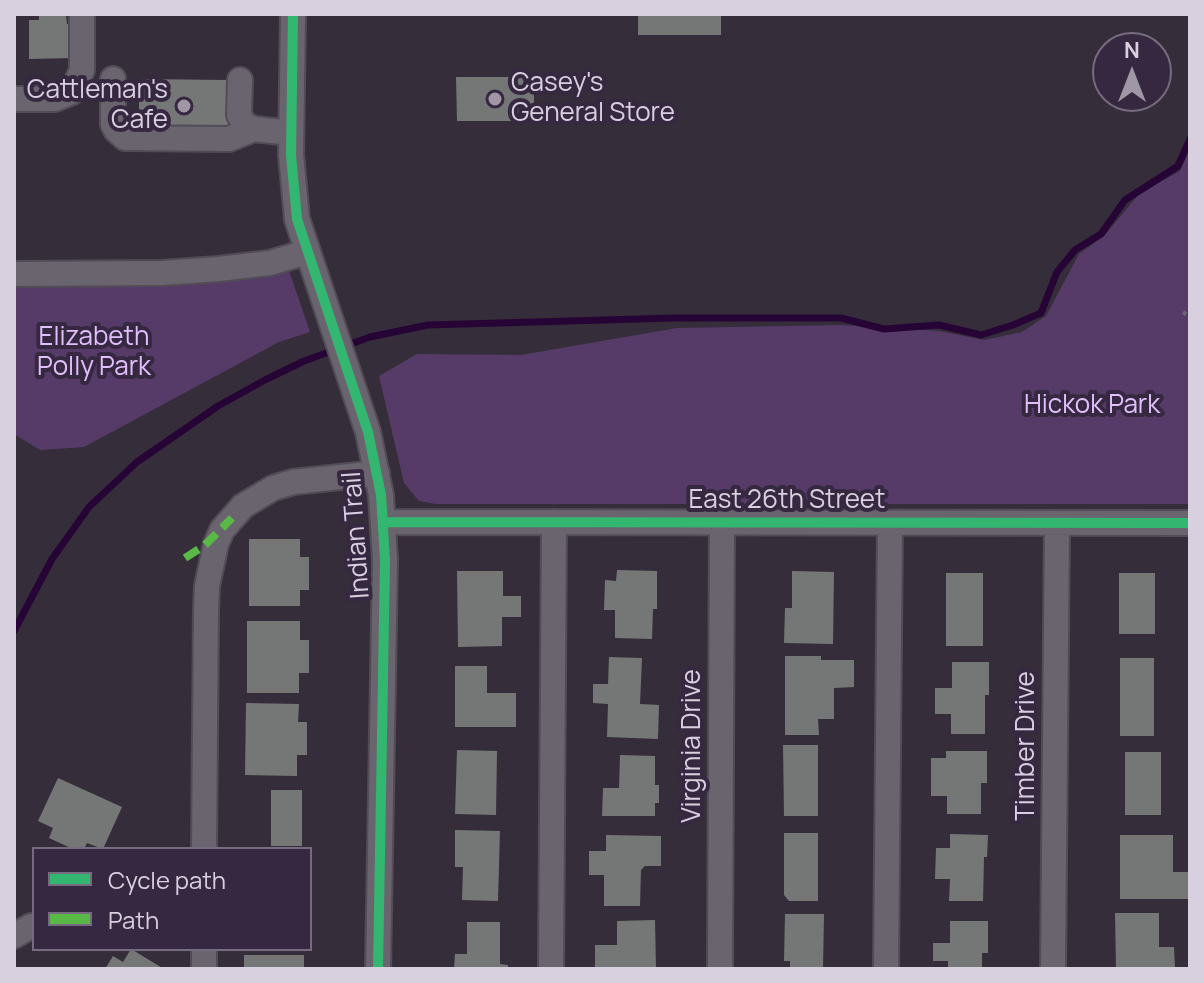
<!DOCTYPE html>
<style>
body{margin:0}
#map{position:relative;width:1204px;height:983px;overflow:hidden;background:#352e3a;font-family:Manrope,sans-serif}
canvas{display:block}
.frame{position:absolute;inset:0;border:16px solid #d8cfdf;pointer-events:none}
.legend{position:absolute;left:32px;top:847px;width:280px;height:104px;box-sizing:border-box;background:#362840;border:2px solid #776b80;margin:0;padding:10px 14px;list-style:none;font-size:24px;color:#d8cfdf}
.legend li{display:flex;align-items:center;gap:16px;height:40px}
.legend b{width:40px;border:2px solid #776b80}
.north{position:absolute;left:1092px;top:32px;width:80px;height:80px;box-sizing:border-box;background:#362840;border:2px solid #776b80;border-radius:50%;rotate:0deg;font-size:22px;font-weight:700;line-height:32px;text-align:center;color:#d8cfdf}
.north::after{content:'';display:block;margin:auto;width:28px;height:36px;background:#9f97a5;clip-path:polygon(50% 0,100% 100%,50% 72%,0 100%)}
</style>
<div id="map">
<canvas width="1204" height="983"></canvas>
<div class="frame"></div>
<ul class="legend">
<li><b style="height:10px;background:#33b770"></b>Cycle path</li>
<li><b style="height:10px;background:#58b947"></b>Path</li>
</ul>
<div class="north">N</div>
</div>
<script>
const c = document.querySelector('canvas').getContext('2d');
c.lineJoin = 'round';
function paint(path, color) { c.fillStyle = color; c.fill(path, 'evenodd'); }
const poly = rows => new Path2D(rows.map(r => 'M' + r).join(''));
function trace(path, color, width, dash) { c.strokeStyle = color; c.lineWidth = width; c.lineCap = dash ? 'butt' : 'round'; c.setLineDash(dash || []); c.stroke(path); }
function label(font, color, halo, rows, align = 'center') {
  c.font = font + ' Manrope,sans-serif'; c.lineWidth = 8; c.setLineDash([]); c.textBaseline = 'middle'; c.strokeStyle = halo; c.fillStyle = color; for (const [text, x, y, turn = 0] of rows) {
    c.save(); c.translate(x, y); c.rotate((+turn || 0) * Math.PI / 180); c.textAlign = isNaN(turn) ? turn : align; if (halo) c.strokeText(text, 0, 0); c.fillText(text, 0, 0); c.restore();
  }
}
const green = poly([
 [1190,149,1190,504,436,504,419,501,404,483,379,376,417,354,521,355,677,328,841,325,939,331,984,340,1022,332,1046,316,1079,254,1104,236,1139,194,1180,171],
 [285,259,310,332,279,342,84,447,40,450,14,434,14,274]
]);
const stream = poly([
 [14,631,52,559,89,507,137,462,218,406,265,380,304,361,370,337,428,325,674,318,841,318,884,329,939,325,981,335,1013,325,1041,313,1057,272,1075,250,1101,234,1125,200,1178,166,1190,139]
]);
const building = poly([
 [39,14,66,14,67,24,75,24,72,58,29,59,29,20,39,20],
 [638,14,721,14,721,35,638,35],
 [456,77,534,77,534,121,457,121],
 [139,79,228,80,228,132,139,132],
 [249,539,300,539,300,557,309,557,309,590,300,590,300,606,249,606],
 [617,570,657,571,657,609,653,609,652,639,615,638,615,610,604,610,605,580,616,581],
 [457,571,503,571,503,596,521,596,521,617,502,617,502,646,458,647],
 [792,571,834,572,833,644,784,643,785,608,792,608],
 [946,573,983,573,983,646,946,646],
 [1119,573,1155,573,1155,634,1119,634],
 [247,621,300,621,300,640,309,640,309,673,299,673,299,693,247,693],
 [785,656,821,656,821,660,854,660,854,687,834,688,834,719,818,719,819,735,785,735],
 [609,657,642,658,640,704,659,705,658,739,607,737,608,704,593,703,593,684,608,684],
 [1120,658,1154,658,1154,736,1120,736],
 [952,662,989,662,989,695,985,695,985,734,951,734,951,714,935,714,935,688,952,688],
 [455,666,487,666,487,693,516,693,516,727,455,727],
 [246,703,299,704,298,722,307,722,307,755,297,755,297,776,245,775],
 [783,745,818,745,818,816,784,816],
 [457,750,497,751,496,815,455,814],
 [946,751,987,751,987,783,981,783,981,814,947,814,947,796,931,796,931,758,946,758],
 [1125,752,1161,752,1161,815,1125,815],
 [620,755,655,756,655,785,659,785,659,803,655,803,655,816,602,816,603,788,619,788],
 [58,778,122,807,103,849,87,843,84,849,73,849,49,838,53,828,38,821],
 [271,790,302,790,302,846,271,846],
 [455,830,500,831,498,901,462,900,463,867,455,867],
 [784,833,818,833,818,901,789,901,784,895],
 [950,834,988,835,987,857,984,857,983,901,949,901,950,879,935,879,936,848,950,848],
 [606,835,661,836,661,866,645,866,641,870,640,906,604,906,604,875,589,875,589,851,606,851],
 [1120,835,1173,835,1173,872,1190,872,1190,899,1120,899],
 [1115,913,1159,913,1159,947,1174,947,1175,969,1116,969],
 [785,914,824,914,823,969,790,969,790,961,784,961],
 [655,920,656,969,595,969,595,945,617,945,617,921],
 [950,921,988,921,988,953,982,953,982,969,948,969,948,961,933,961,933,943,950,943],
 [467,922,500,922,500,964,508,965,508,969,454,969,455,954,467,954],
 [131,949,164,969,105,969,113,956,123,962],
 [244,955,304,955,304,969,244,969]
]);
const path = poly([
 [1183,312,1190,317]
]);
const minor = poly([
 [293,14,291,155,297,219,368,432,381,495,385,560,378,969],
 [113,79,113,124,116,130,125,138,229,139,254,129],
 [240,80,239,115,244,124,254,129,291,133],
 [14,99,55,99,72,92,82,70,82,14],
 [14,274,162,273,219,269,270,263,307,252],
 [383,522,1190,523],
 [204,849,206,611,207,586,216,544,222,530,243,506,273,488,293,482,377,473],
 [14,936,31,926],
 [204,969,204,949],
 [551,969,554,522],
 [720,969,722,523],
 [886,969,890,523],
 [1053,969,1057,523]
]);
const quiet = poly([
 [185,558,205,545,232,518]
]);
const cycleway = poly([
 [293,14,291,155,297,219,368,432,381,495,385,560,378,969],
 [383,522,1190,523]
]);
const markers = [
 [495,99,8,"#9f97a5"],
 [184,106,8,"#9f97a5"]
];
const poiNames = [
 ["Casey's",511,84],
 ["General Store",511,114],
 ["Cattleman's",168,91,"right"],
 ["Cafe",168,121,"right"]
];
const parkNames = [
 ["Elizabeth",94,338],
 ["Polly Park",94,368],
 ["Hickok Park",1092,406]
];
const streetNames = [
 ["East 26th Street",787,501],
 ["Indian Trail",357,535,-94],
 ["Virginia Drive",693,746,-90],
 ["Timber Drive",1027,746,-90]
];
paint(green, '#563b68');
trace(stream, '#260536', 7);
paint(building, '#757777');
trace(minor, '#524c57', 28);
trace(path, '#6b646f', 4, [4, 6]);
trace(minor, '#6a646f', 24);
trace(quiet, '#58b947', 8, [16, 8]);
trace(cycleway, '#33b770', 10);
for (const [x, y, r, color] of markers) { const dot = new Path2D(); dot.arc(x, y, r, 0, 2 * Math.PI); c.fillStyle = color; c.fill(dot); trace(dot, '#362840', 3); }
label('26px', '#d8cfdf', '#362840', poiNames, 'left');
label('26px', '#e1befc', '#362840', parkNames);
label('26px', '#d8cfdf', '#362840', streetNames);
</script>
